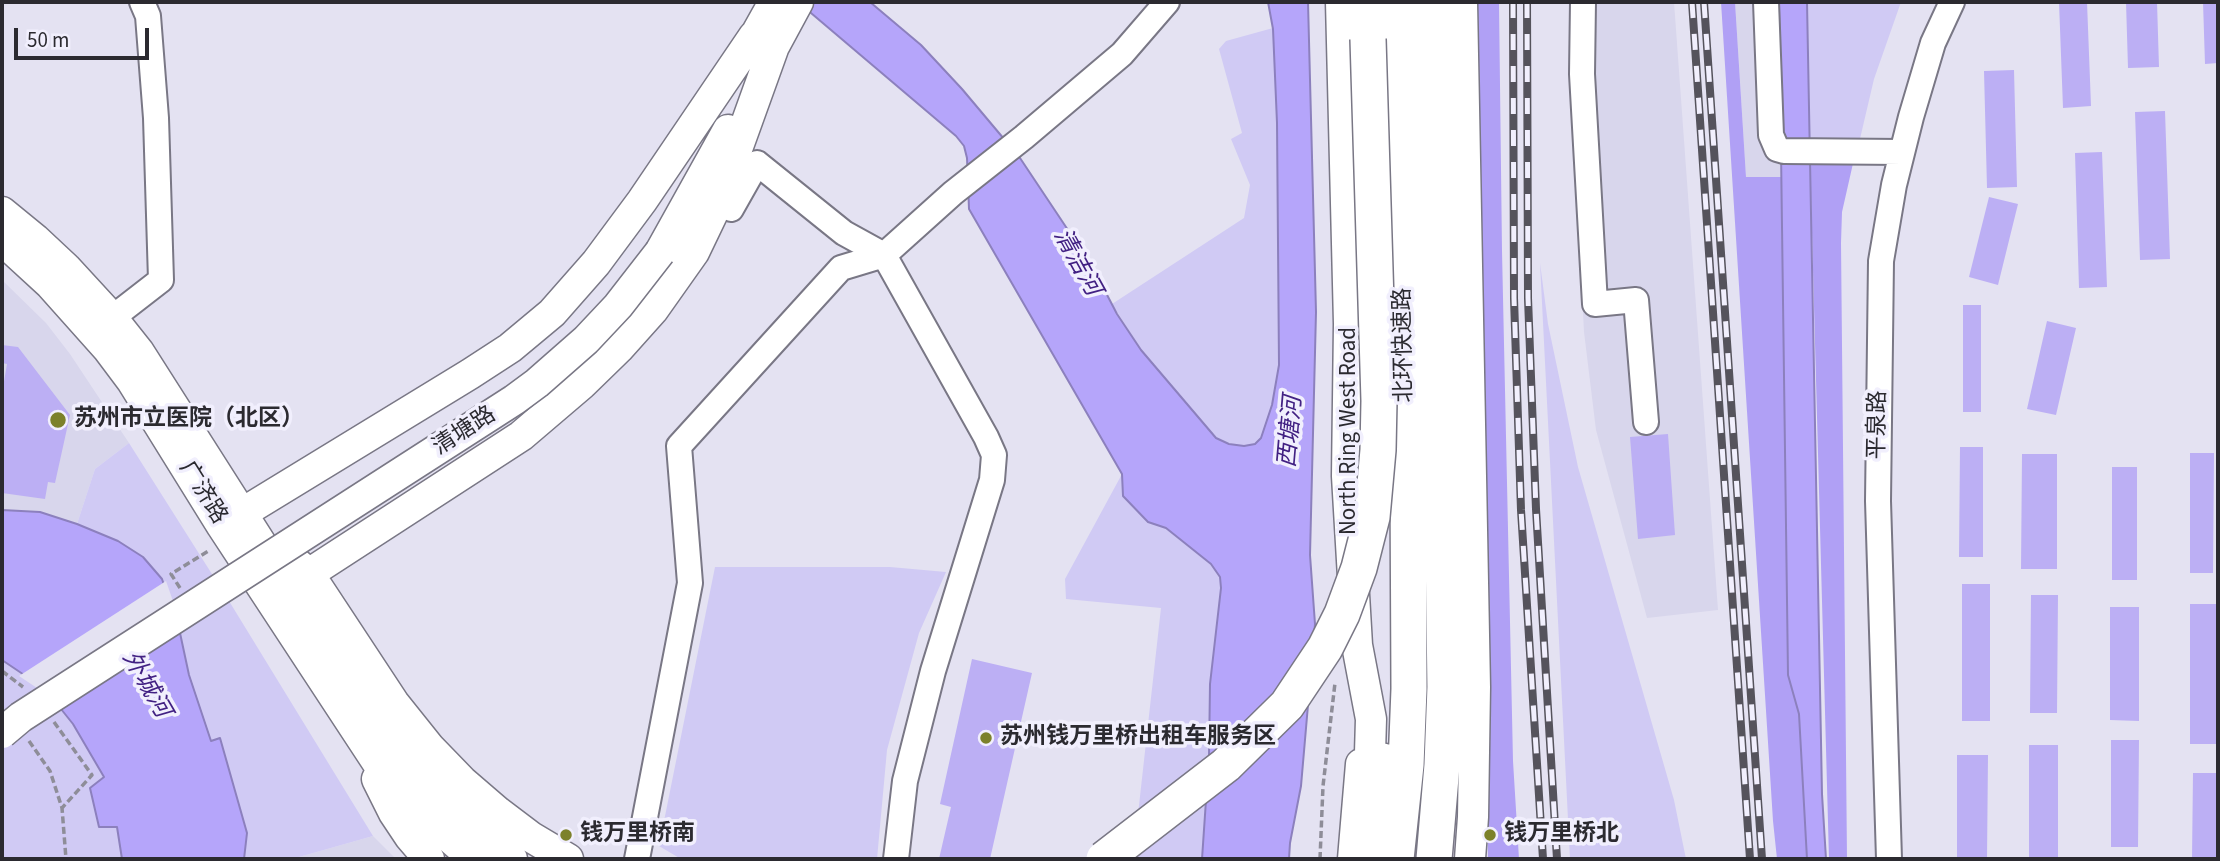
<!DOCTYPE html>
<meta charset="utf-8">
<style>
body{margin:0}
#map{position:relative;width:2220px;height:861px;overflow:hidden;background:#e4e2f2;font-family:"Source Sans 3",sans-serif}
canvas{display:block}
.frame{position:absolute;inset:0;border:4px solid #2b2a30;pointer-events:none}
.scale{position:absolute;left:14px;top:28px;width:135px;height:32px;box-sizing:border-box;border:4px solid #2b2a30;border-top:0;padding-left:9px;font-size:21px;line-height:24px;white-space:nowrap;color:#2b2a30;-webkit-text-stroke:5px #f1effd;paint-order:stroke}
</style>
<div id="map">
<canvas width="2220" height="861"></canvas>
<div class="frame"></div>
<div class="scale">50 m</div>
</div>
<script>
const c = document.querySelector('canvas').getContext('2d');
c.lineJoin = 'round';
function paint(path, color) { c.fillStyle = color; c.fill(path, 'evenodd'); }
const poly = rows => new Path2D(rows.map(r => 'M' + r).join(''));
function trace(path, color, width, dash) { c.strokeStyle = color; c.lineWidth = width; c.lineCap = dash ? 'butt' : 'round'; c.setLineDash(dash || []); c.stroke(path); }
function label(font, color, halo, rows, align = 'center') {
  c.font = font + ' "Source Sans 3","Noto Sans SC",sans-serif'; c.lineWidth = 7; c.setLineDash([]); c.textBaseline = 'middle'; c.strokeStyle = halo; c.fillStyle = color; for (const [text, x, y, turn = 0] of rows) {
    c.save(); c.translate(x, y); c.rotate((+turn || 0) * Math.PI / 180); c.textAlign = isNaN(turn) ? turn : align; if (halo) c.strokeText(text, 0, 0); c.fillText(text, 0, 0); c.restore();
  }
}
const built = poly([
 [1571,2,1674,2,1718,610,1647,618,1596,430,1584,332,1572,97],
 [1735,2,1779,2,1781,177,1746,177],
 [2,280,46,323,70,354,129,443,95,469,77,524,40,512,2,510],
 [373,836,396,859,292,859]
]);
const green = poly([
 [1807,2,1901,2,1874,79,1859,143,1810,145],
 [1273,28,1277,123,1279,365,1272,405,1261,438,1255,444,1238,446,1216,438,1141,350,1112,304,1244,218,1250,185,1231,139,1242,133,1219,49,1226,41],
 [1540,263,1548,324,1578,467,1674,800,1686,859,1570,859],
 [129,443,229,601,373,836,292,859,244,859,247,833,220,739,211,742,189,675,180,633,77,524,95,469],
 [1122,474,1123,496,1148,522,1166,528,1211,564,1221,578,1221,588,1210,684,1209,756,1202,859,1133,859,1161,608,1066,599,1065,579],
 [715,567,890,567,946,572,919,633,887,750,877,859,681,859,659,846],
 [2,660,45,689,73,724,104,777,99,827,117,826,122,859,2,859]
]);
const forest = poly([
 [1472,2,1499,2,1502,251,1513,761,1519,859,1488,859],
 [1721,2,1735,2,1746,177,1781,177,1788,675,1799,714,1807,859,1777,859,1773,821],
 [1810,159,1854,159,1842,212,1841,243,1847,859,1829,859]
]);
const water = poly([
 [798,2,870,2,921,45,962,89,1020,158,1092,266,1117,314,1141,350,1216,438,1229,444,1244,446,1255,444,1261,438,1272,405,1279,365,1277,123,1273,29,1268,2,1308,2,1316,312,1310,555,1315,624,1301,786,1290,843,1289,859,1202,859,1209,756,1210,684,1221,588,1220,577,1211,564,1166,528,1148,522,1123,496,1122,474,969,209,967,158,964,146,956,136,798,2],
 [1779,2,1807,2,1822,794,1826,859,1807,859,1799,714,1788,675,1779,2],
 [2,510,40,512,77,524,118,541,143,557,162,579,180,633,189,675,211,741,220,738,247,833,244,859,122,859,117,827,99,827,90,788,104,777,73,724,45,689,2,660,2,510]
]);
const pier = poly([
 [166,581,183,630,43,692,19,676]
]);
const building = poly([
 [2059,2,2087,2,2091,106,2063,108],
 [2126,2,2157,2,2159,67,2128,68],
 [2203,2,2218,2,2218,63,2205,64],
 [2014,70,2017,187,1987,188,1984,71],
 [2165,111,2170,259,2140,260,2135,112],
 [2102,152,2107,287,2079,288,2075,153],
 [1989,197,2018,204,1998,285,1969,277],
 [1963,305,1981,305,1981,412,1963,412],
 [2047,321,2076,328,2056,415,2027,409],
 [2,345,18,347,70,415,55,483,48,482,45,499,2,493,2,393,7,364,2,363],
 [1668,434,1675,535,1638,539,1630,437],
 [1960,447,1983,447,1983,557,1959,557],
 [2190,453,2214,453,2213,573,2190,573],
 [2022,454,2057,454,2057,569,2021,569],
 [2112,467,2137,467,2137,580,2112,580],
 [1962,584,1990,584,1990,721,1962,721],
 [2031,595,2058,595,2057,713,2030,713],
 [2190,604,2216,604,2216,744,2190,744],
 [2110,607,2139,607,2139,721,2110,720],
 [972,659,1032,673,990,859,939,859,951,807,940,804],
 [2111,740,2139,740,2138,847,2111,847],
 [2029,745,2058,745,2058,859,2029,859],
 [1957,755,1988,755,1987,859,1957,859],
 [2193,773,2216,773,2216,859,2192,859]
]);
const path = poly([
 [180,588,171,574,210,550],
 [2,671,23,687],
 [54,722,92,775,62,808],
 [29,741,50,771,62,808,66,859],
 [1320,859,1323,786,1335,683]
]);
const minor = poly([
 [1583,2,1582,74,1595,304,1636,300,1646,422],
 [1766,2,1771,135,1777,149,1784,151,1902,152],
 [718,202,731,209,757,163,844,233,884,255,986,437,994,455,992,480,933,671,905,781,896,859],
 [112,318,161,280,156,118,148,16,142,2],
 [637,859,690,583,679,446,841,268,884,255,953,193,1024,137,1122,54,1167,2],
 [1889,859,1878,501,1881,261,1894,185,1911,117,1933,43,1952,2]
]);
const major = poly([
 [1341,2,1349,324,1347,476,1357,645,1371,719,1369,787],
 [1462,2,1475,687,1473,817,1470,859],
 [746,52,774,2],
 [764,65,798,2],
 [2,212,35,239,66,268,112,318,139,352,318,633,396,747,418,775,458,817,512,859],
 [2,240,50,284,108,349,132,381,222,526,377,762,426,817,474,859],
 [660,252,728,130],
 [226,523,470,374,510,348,552,313,596,263,642,201,754,36],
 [293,560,309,574,394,703,430,748,462,781,498,812,531,837,568,859],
 [273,597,521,436,582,384,619,348,653,310,694,252,718,202,773,49],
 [377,779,394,813,410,837,429,859],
 [1353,859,1361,764]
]);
const highway = poly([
 [1367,2,1368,39],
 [1432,2,1442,474,1445,687,1442,765,1434,859],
 [1370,859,1383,761],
 [1396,859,1406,765,1409,689,1408,478,1397,2]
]);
const rail = poly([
 [1513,2,1514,298,1521,510,1543,859],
 [1527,2,1528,298,1536,509,1557,859],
 [1692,2,1750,859],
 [1704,2,1762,859]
]);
const majorBridge = poly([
 [2,733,21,717,514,400,537,383,586,340,618,306,660,252]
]);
const highwayBridge = poly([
 [1104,859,1226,765,1287,705,1325,648,1342,614,1359,568,1372,517,1378,450,1379,401,1368,39]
]);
const markers = [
 [58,420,9,"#7c812b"],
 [986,738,7,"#7c812b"],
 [566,835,7,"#7c812b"],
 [1490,835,7,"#7c812b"]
];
const streetNames = [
 ["北环快速路",1405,345,-91],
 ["平泉路",1879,425,-89],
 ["North Ring West Road",1350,431,-90],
 ["清塘路",465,432,-33],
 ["广济路",202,493,58]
];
const poiNames = [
 ["苏州市立医院（北区）",74,420],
 ["苏州钱万里桥出租车服务区",1000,738],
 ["钱万里桥南",580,835],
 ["钱万里桥北",1504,835]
];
const waterNames = [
 ["清洁河",1076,263,61],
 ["西塘河",1292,432,-85],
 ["外城河",145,685,60]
];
paint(built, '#d8d6ec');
paint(green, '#d0caf4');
paint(forest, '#b0a0f5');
paint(water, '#b5a5fa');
trace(water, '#8c80bd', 2);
paint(pier, '#e4e2f2');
paint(building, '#bcaff4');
trace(minor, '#797785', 28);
trace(major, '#797785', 33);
trace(highway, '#797785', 38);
trace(path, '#8e8d98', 3.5, [7, 3.5]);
trace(minor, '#fff', 24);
trace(major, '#fff', 30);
trace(highway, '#fff', 35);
trace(rail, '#55535c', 8);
trace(rail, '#f1effd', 5, [16]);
trace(majorBridge, '#797785', 33, []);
trace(highwayBridge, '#797785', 38, []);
trace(majorBridge, '#fff', 30);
trace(highwayBridge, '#fff', 35);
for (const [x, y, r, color] of markers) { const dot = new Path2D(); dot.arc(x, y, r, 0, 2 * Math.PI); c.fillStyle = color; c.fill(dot); trace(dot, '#f1effd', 2.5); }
label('23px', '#2b2a30', '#f1effd', streetNames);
label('bold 23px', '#2b2a30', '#f1effd', poiNames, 'left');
label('italic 24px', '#422183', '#f1effd', waterNames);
</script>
